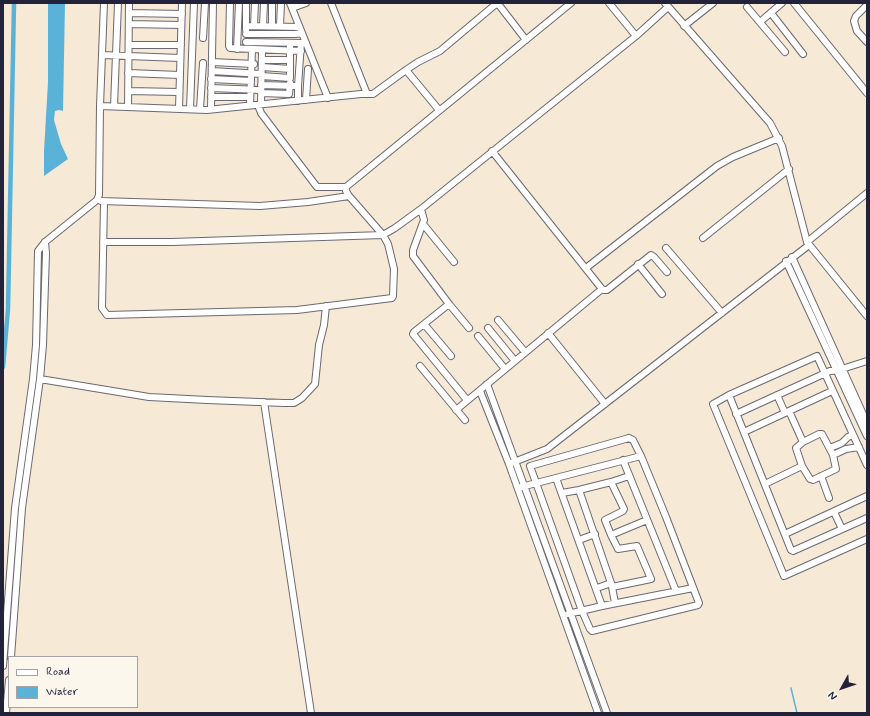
<!DOCTYPE html>
<style>
body{margin:0}
#map{position:relative;width:870px;height:716px;overflow:hidden;background:#f6e9d5;font-family:Mynerve,sans-serif}
canvas{display:block}
.frame{position:absolute;inset:0;border:4px solid #22223b;pointer-events:none}
.legend{position:absolute;left:8px;top:656px;width:130px;height:52px;box-sizing:border-box;background:#fbf7ec;border:1px solid #a4a2a5;margin:0;padding:5px 7px;list-style:none;font-size:12px;color:#22223b}
.legend li{display:flex;align-items:center;gap:8px;height:20px}
.legend b{width:20px;border:1px solid #a4a2a5}
.north{position:absolute;left:822px;top:668px;width:40px;height:40px;-webkit-text-stroke:3px #fbf7ec;paint-order:stroke;rotate:230deg;font-size:11px;font-weight:700;line-height:16px;text-align:center;color:#22223b}
.north::after{content:'';display:block;margin:auto;width:14px;height:18px;background:#22223b;clip-path:polygon(50% 0,100% 100%,50% 72%,0 100%)}
</style>
<div id="map">
<canvas width="870" height="716"></canvas>
<div class="frame"></div>
<ul class="legend">
<li><b style="height:5px;background:#fff"></b>Road</li>
<li><b style="height:11px;background:#5bb2d8"></b>Water</li>
</ul>
<div class="north">N</div>
</div>
<script>
const c = document.querySelector('canvas').getContext('2d');
c.lineJoin = 'round';
function paint(path, color) { c.fillStyle = color; c.fill(path, 'evenodd'); }
const poly = rows => new Path2D(rows.map(r => 'M' + r).join(''));
function trace(path, color, width, dash) { c.strokeStyle = color; c.lineWidth = width; c.lineCap = dash ? 'butt' : 'round'; c.setLineDash(dash || []); c.stroke(path); }
const water = poly([
 [48,3,65,3,63,111,59,110,55,111,54,120,61,144,68,159,44,176,44,151,48,82]
]);
const stream = poly([
 [791,688,797,713]
]);
const canal = poly([
 [3,367,8,309,14,3]
]);
const minor = poly([
 [230,3,229,46,230,48,301,51],
 [290,3,328,98],
 [331,3,367,94],
 [665,3,770,123,782,146,807,242,867,316],
 [794,3,867,93],
 [867,5,856,16,854,21,857,31,867,42],
 [747,7,785,52],
 [292,8,306,3],
 [129,13,182,14],
 [771,13,803,54],
 [760,22,782,3],
 [129,24,181,25],
 [246,26,299,27],
 [254,26,255,3],
 [263,26,264,3],
 [272,26,272,3],
 [280,26,281,3],
 [684,26,713,3],
 [246,30,246,3],
 [246,34,295,34,302,33],
 [636,36,668,7],
 [203,38,205,3],
 [246,42,304,43],
 [129,45,181,45],
 [237,49,239,3],
 [102,55,180,58],
 [262,60,290,60],
 [212,62,254,64],
 [262,67,290,69],
 [406,70,418,62,440,51,496,4,499,5,526,40],
 [212,71,262,74],
 [128,73,180,75],
 [262,76,290,78,290,44],
 [211,79,251,81],
 [261,85,298,86,301,43],
 [211,88,261,90],
 [128,91,179,92],
 [261,93,289,94,290,83],
 [211,97,250,97],
 [306,100,308,69],
 [298,101,298,86],
 [261,104,262,50],
 [250,105,252,50],
 [258,105,261,113,276,133,317,187,346,187],
 [100,106,207,110,361,94,373,94,406,70,439,110],
 [114,106,118,3],
 [128,107,129,3],
 [179,109,182,3],
 [190,109,194,3],
 [200,109,203,63],
 [211,109,213,3],
 [101,201,260,206,308,202,349,196],
 [104,202,102,308,107,315,297,310,392,298,393,296,394,269,388,244,383,235,349,196,346,191,346,187,571,3],
 [423,224,454,262],
 [703,238,789,169],
 [103,242,172,242,383,235,395,228,421,209],
 [807,242,867,193],
 [666,248,722,313],
 [792,257,867,423],
 [786,261,867,436],
 [638,264,662,294],
 [586,268,717,166,733,157,779,138],
 [602,289,604,290,607,290,651,255,654,257,667,272],
 [449,304,469,328],
 [498,320,525,352],
 [424,324,414,332,413,334,467,400],
 [488,328,515,361],
 [548,333,605,404],
 [478,336,505,369],
 [451,356,424,324,449,304,413,256,413,250,424,220,421,209,636,36,609,3],
 [420,366,465,420],
 [40,379,149,397,207,400,284,403,294,403,302,398,315,384,319,345,324,325,326,306],
 [487,384,607,713],
 [480,391,509,464,598,713],
 [729,395,791,550,793,551,867,518],
 [777,395,785,413],
 [264,402,311,713],
 [456,410,602,289,492,151],
 [789,411,803,442,819,434,822,434,833,455],
 [736,414,830,371,842,369,867,361],
 [744,432,832,391],
 [629,438,633,440,641,456,666,517,699,603,698,605,592,631,590,629,582,611,530,466,629,438],
 [830,448,842,443,848,437,853,435],
 [623,460,676,591],
 [509,464,547,449,809,245],
 [867,465,817,356,729,395,713,404,784,576,867,539],
 [802,466,796,448,803,442],
 [821,476,829,498],
 [556,478,602,606],
 [611,482,629,476],
 [765,484,802,466,810,479,813,480,836,469,833,455,846,449,859,447],
 [521,487,641,456],
 [562,493,579,490],
 [834,512,842,529],
 [785,534,867,496],
 [611,535,618,549,637,546,651,579,612,587,611,583],
 [579,540,595,534],
 [612,587,615,603],
 [597,588,611,583,579,490,611,482,624,509,623,511,605,520,611,535,647,520],
 [568,614,602,606,693,588],
 [11,657,22,508,40,379,43,345,46,253,45,242],
 [3,666,15,508,33,379,36,345,38,251,45,242,97,200,99,195,100,106,104,3],
 [6,713,9,680]
]);
paint(water, '#5bb2d8');
trace(stream, '#5bb2d8', 1.5);
trace(canal, '#5bb2d8', 4.5);
trace(minor, '#6c6871', 8);
trace(minor, '#fff', 6);
</script>
